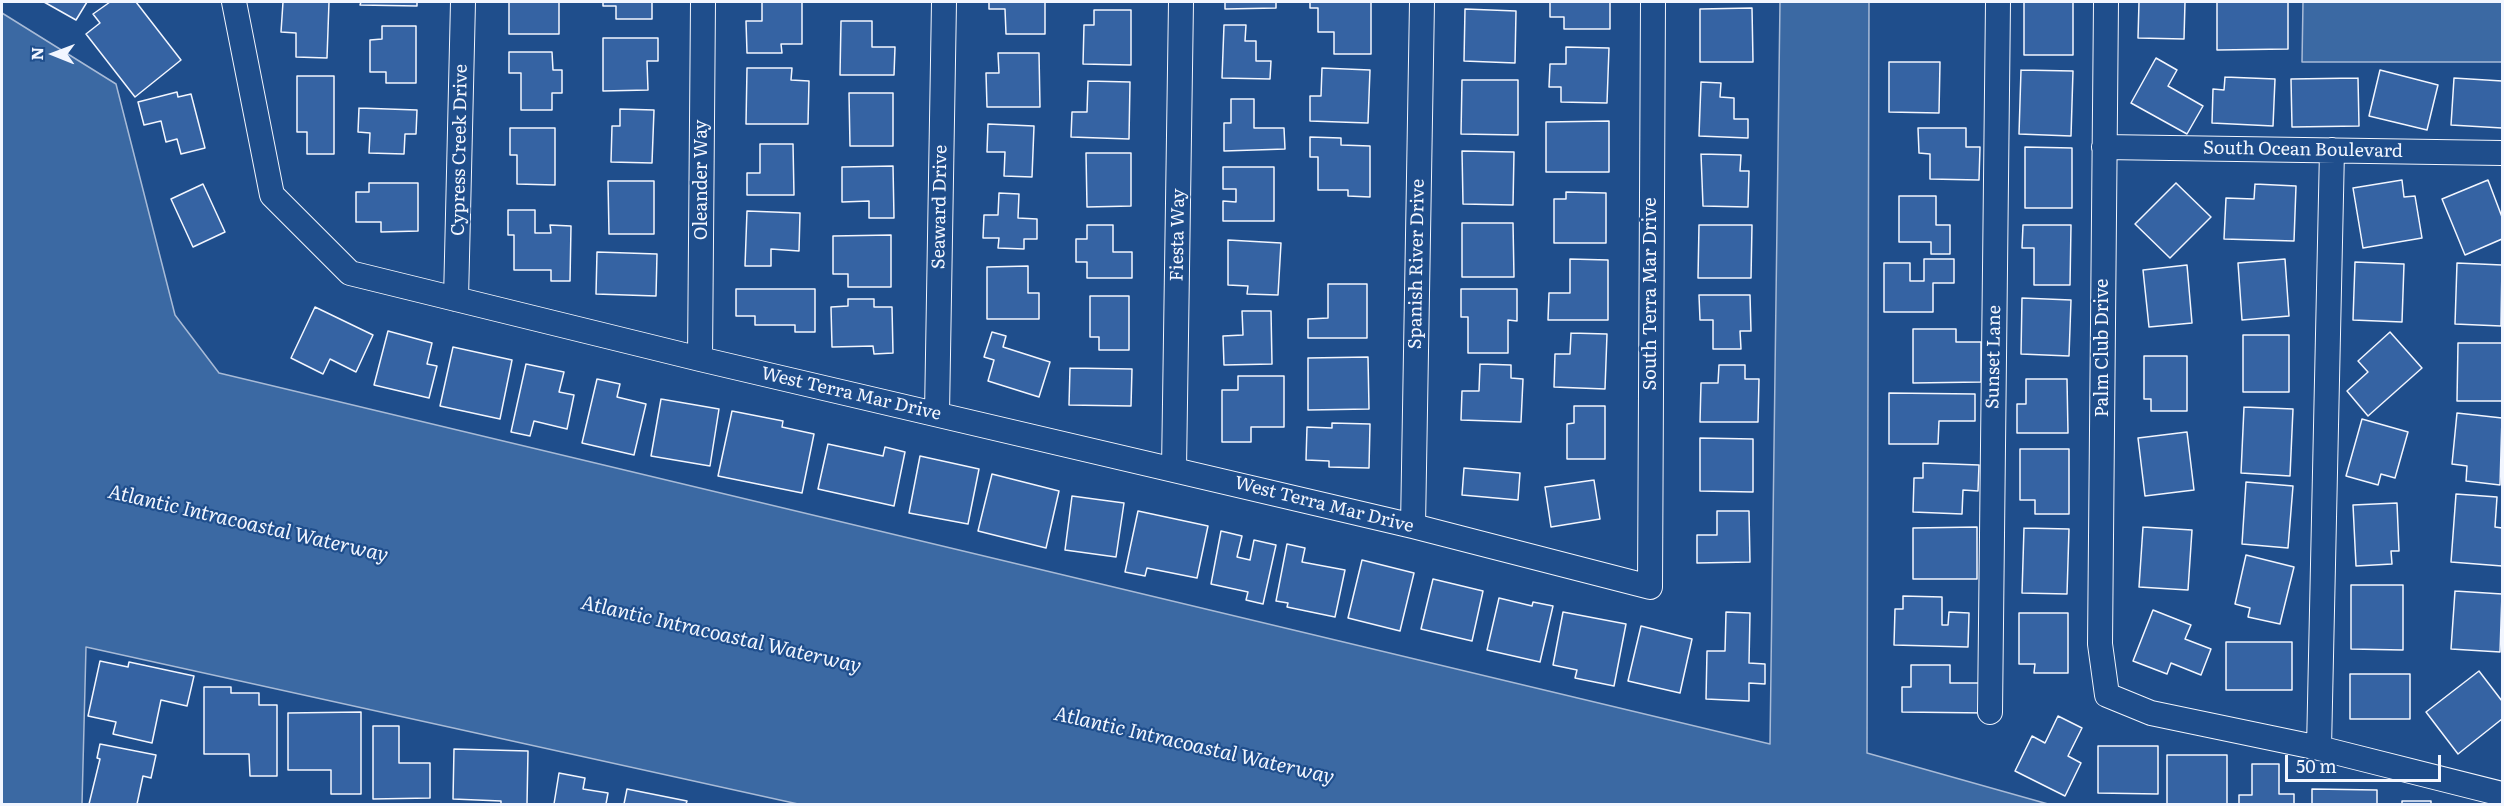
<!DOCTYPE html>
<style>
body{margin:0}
#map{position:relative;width:2504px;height:806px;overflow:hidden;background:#1f4e8c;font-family:Literata,serif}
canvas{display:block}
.frame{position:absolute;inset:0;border:3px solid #f2f6ff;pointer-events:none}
.north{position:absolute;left:24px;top:24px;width:60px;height:60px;-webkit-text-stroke:4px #1f4e8c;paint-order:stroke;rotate:271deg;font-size:16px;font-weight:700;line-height:24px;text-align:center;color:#f2f6ff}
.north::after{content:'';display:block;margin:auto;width:21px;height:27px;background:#f2f6ff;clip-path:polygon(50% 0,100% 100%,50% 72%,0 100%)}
.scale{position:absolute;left:2285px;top:755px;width:156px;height:27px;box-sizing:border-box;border:3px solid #f2f6ff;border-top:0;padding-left:8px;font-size:18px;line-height:21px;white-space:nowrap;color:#f2f6ff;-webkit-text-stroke:4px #1f4e8c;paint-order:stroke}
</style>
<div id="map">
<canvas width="2504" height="806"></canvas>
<div class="frame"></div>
<div class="north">N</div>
<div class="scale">50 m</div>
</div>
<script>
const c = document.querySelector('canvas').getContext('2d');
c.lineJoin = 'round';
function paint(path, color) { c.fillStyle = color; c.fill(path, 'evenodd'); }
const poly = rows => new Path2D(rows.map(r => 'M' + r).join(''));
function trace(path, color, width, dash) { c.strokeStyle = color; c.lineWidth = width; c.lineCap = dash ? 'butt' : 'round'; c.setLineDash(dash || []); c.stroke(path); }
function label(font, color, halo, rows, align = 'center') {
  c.font = font + ' Literata,serif'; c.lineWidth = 4.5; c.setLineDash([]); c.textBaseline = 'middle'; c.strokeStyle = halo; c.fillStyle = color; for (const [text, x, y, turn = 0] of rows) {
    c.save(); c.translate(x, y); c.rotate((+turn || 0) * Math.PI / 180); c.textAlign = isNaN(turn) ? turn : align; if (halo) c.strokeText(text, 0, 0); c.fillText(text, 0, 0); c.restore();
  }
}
const water = poly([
 [1780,2,1869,2,1867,753,2048,804,798,804,86,647,82,804,2,804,2,13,116,84,175,315,219,373,1770,744,1780,2],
 [2303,2,2502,2,2502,62,2302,62,2303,2]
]);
const building = poly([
 [44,2,87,2,76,20,44,2],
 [110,2,136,2,181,60,135,97,86,34,100,23,93,14,110,2],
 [283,2,329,2,327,58,296,57,296,33,281,32,283,2],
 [361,2,417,2,417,6,360,5,361,2],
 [509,2,559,2,559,34,509,34,509,2],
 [603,2,652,2,652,19,616,19,616,6,603,6,603,2],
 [762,2,802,2,802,44,781,44,782,53,747,53,746,21,762,21,762,2],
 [989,2,1045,2,1045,34,1006,34,1005,9,989,9,989,2],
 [1225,2,1276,2,1276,8,1225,9,1225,2],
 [1310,2,1371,2,1371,54,1334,54,1334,32,1318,32,1318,8,1310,8,1310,2],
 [1550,2,1610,2,1610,29,1564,29,1564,17,1550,17,1550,2],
 [2024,2,2073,2,2073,55,2024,55,2024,2],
 [2139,2,2185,2,2184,39,2138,38,2139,2],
 [2217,2,2288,2,2288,49,2217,50,2217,2],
 [1752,8,1753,62,1700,62,1700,9,1752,8],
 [1465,9,1516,11,1515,63,1464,61,1465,9],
 [1094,10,1131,10,1131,65,1083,64,1084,25,1094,25,1094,10],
 [841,21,872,21,872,47,895,47,894,75,840,75,841,21],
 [1224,25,1246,25,1245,41,1256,41,1256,61,1271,61,1270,79,1222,78,1224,25],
 [382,26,416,26,416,83,386,83,386,72,370,72,370,40,382,39,382,26],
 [603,38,658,38,658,61,647,61,648,90,603,91,603,38],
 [1566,47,1609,48,1607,103,1561,102,1561,87,1549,87,1550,64,1566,64,1566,47],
 [509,52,552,52,553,70,562,70,562,93,552,93,552,110,521,110,521,73,509,73,509,52],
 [998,53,1039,53,1040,107,987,107,986,73,999,73,998,53],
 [2156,58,2177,70,2168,86,2203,106,2187,134,2131,103,2156,58],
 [1889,62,1940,62,1939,113,1889,112,1889,62],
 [747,68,792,68,791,80,809,81,808,124,746,124,747,68],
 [1322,68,1370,70,1368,123,1310,121,1310,96,1321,96,1322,68],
 [2021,70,2073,71,2071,136,2019,134,2021,70],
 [2380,70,2438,85,2427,130,2369,116,2380,70],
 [297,76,334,76,334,154,307,154,307,132,297,132,297,76],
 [2225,77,2275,79,2273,126,2212,123,2213,89,2224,90,2225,77],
 [2358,78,2359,126,2292,127,2291,79,2358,78],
 [2454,78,2502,81,2502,128,2451,125,2454,78],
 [1462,80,1518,80,1518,135,1461,134,1462,80],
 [1088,81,1130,82,1129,139,1071,137,1072,112,1087,112,1088,81],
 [1701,82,1721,83,1720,97,1734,98,1734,119,1748,119,1748,138,1699,136,1701,82],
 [177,92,178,97,191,94,205,148,181,154,177,139,166,142,161,121,144,125,138,102,177,92],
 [849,93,893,93,893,146,850,146,849,93],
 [1231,99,1254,99,1254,128,1284,128,1285,149,1224,151,1224,123,1231,123,1231,99],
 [359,108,417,110,416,134,405,134,404,154,369,153,370,133,358,132,359,108],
 [620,109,654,110,652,163,611,162,612,126,620,126,620,109],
 [1609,121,1609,172,1546,172,1546,122,1609,121],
 [988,124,1034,126,1032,177,1004,176,1005,152,987,152,988,124],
 [510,128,555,128,555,185,517,184,517,155,510,155,510,128],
 [1918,128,1966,128,1966,147,1980,147,1979,180,1930,179,1930,154,1919,153,1918,128],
 [1310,137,1341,138,1341,145,1370,146,1370,197,1348,196,1348,190,1318,190,1318,157,1310,157,1310,137],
 [760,144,793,144,794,195,747,195,747,173,760,173,760,144],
 [2025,147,2072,148,2072,208,2025,208,2025,147],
 [1462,151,1514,152,1513,205,1463,204,1462,151],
 [1086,153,1131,153,1131,206,1087,207,1086,153],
 [1701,154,1741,155,1740,171,1749,171,1748,207,1703,206,1701,154],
 [893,166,894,218,869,218,869,201,842,202,842,167,893,166],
 [1223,167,1274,167,1274,221,1223,221,1223,201,1236,202,1236,189,1223,189,1223,167],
 [2402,180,2404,197,2415,196,2422,238,2363,248,2353,188,2402,180],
 [2488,180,2502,217,2502,239,2465,255,2442,199,2488,180],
 [608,181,654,181,654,234,609,234,608,181],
 [369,183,418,183,418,231,381,232,381,222,356,222,356,192,369,192,369,183],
 [2176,183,2211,217,2170,258,2135,224,2176,183],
 [203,184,225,232,193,247,171,199,203,184],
 [2255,184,2296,186,2294,241,2224,239,2226,198,2254,199,2255,184],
 [1566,192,1606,193,1606,243,1554,243,1554,199,1566,199,1566,192],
 [999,193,1019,194,1018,218,1037,219,1037,239,1024,239,1024,249,998,248,999,238,983,238,984,215,998,215,999,193],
 [1899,196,1936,196,1936,225,1950,225,1950,254,1931,254,1931,242,1899,242,1899,196],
 [508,210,535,210,535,233,551,233,550,225,571,226,570,281,551,281,551,270,514,270,514,235,508,235,508,210],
 [747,211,800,213,799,251,771,249,771,266,745,266,747,211],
 [1462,223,1513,223,1514,277,1462,277,1462,223],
 [1087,225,1113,225,1113,252,1132,252,1132,278,1087,278,1087,262,1076,262,1076,239,1087,239,1087,225],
 [1699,225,1752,225,1751,278,1698,278,1699,225],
 [2023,225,2071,225,2070,285,2034,285,2034,248,2022,248,2023,225],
 [891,235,891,287,848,287,848,274,833,274,833,236,891,235],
 [1228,240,1281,243,1278,295,1247,294,1248,286,1228,285,1228,240],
 [597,252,657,254,656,296,596,294,597,252],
 [1570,259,1608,260,1608,320,1548,320,1549,293,1570,293,1570,259],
 [1924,259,1954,259,1954,283,1933,283,1933,312,1884,312,1884,263,1910,263,1910,281,1924,281,1924,259],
 [2285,259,2289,316,2242,320,2238,263,2285,259],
 [2355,262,2404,264,2402,322,2353,320,2355,262],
 [2457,263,2502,265,2501,326,2455,324,2457,263],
 [2187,265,2192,323,2149,327,2143,270,2187,265],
 [1028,266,1028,293,1039,293,1039,319,987,319,987,267,1028,266],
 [1328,284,1367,284,1367,338,1308,338,1308,319,1328,318,1328,284],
 [736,289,815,289,815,332,795,332,795,325,755,325,755,316,736,316,736,289],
 [1461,289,1517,289,1517,321,1508,320,1508,353,1468,353,1468,317,1461,317,1461,289],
 [1699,295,1750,295,1751,331,1740,331,1741,349,1713,349,1713,320,1700,320,1699,295],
 [1090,296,1129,296,1129,350,1099,350,1099,337,1090,337,1090,296],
 [2022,298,2071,300,2069,356,2021,354,2022,298],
 [848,299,874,299,874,307,892,307,893,353,874,354,873,346,832,347,831,307,848,306,848,299],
 [315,307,373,335,356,372,330,359,323,374,291,358,315,307],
 [1242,311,1271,311,1272,364,1224,365,1223,336,1243,335,1242,311],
 [1913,329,1956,329,1956,342,1981,342,1981,382,1913,383,1913,329],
 [388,331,432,343,427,364,437,366,429,398,374,385,388,331],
 [992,332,1006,336,1003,347,1050,362,1039,397,988,381,994,360,984,357,992,332],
 [2390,332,2422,368,2368,416,2347,391,2368,372,2358,361,2390,332],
 [1571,333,1607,334,1605,389,1554,387,1555,354,1570,354,1571,333],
 [2243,335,2289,335,2289,392,2243,392,2243,335],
 [2458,343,2502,343,2502,401,2457,401,2458,343],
 [453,347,512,360,500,419,440,406,453,347],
 [2144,356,2187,356,2187,411,2151,411,2151,399,2144,399,2144,356],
 [1368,357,1369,409,1308,410,1308,358,1368,357],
 [526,364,564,372,559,392,574,395,567,429,534,421,530,436,511,432,526,364],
 [1480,364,1511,365,1511,378,1523,379,1521,422,1461,420,1462,391,1479,391,1480,364],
 [1719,365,1745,365,1745,379,1759,379,1758,422,1700,422,1701,383,1718,383,1719,365],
 [1070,368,1132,369,1131,406,1069,405,1070,368],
 [1238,376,1284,376,1284,427,1251,427,1251,442,1222,442,1222,390,1238,390,1238,376],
 [597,379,620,384,617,397,646,404,634,455,582,443,597,379],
 [2026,379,2067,379,2068,433,2017,433,2017,404,2026,404,2026,379],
 [1889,393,1975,394,1975,421,1939,421,1938,444,1889,444,1889,393],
 [661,399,719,409,710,466,651,456,661,399],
 [1574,406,1605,406,1605,459,1567,459,1567,424,1574,423,1574,406],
 [2244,407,2293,409,2290,476,2241,473,2244,407],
 [732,411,783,421,782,427,814,434,802,493,718,476,732,411],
 [2457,413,2502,418,2500,485,2466,481,2467,466,2452,464,2457,413],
 [2362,419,2408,432,2395,478,2381,474,2378,485,2346,476,2362,419],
 [1332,423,1370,424,1369,468,1329,467,1329,461,1306,460,1307,427,1332,428,1332,423],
 [2187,432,2194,490,2145,496,2138,438,2187,432],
 [1700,438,1753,439,1753,492,1700,491,1700,438],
 [828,444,883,456,885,447,905,452,894,506,818,489,828,444],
 [2020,449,2069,449,2069,514,2035,514,2035,500,2020,500,2020,449],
 [920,456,979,469,968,524,909,513,920,456],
 [1923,463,1979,465,1978,491,1963,490,1962,514,1913,512,1914,478,1923,478,1923,463],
 [1464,468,1520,473,1518,500,1462,495,1464,468],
 [992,474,1059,491,1046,548,978,531,992,474],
 [1594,480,1600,519,1551,527,1545,487,1594,480],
 [2246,482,2293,486,2288,548,2242,544,2246,482],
 [2456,494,2497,497,2495,527,2502,528,2502,566,2451,562,2456,494],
 [1072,496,1124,503,1116,557,1065,550,1072,496],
 [2397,503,2399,551,2391,551,2392,564,2356,566,2353,505,2397,503],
 [1138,511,1208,526,1197,578,1147,568,1145,576,1125,572,1138,511],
 [1717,511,1749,511,1750,562,1697,563,1697,535,1717,535,1717,511],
 [1977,527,1977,579,1913,579,1913,528,1977,527],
 [2143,527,2192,530,2188,590,2139,587,2143,527],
 [2024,528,2069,529,2067,594,2022,593,2024,528],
 [1221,531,1242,536,1237,557,1250,560,1254,540,1276,545,1263,604,1246,600,1248,592,1211,584,1221,531],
 [1287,544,1305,548,1302,562,1345,570,1335,617,1287,607,1288,603,1276,601,1287,544],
 [2246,555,2294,567,2280,624,2248,617,2250,608,2235,604,2246,555],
 [1362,560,1414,573,1400,631,1348,618,1362,560],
 [1433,579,1483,591,1472,641,1421,629,1433,579],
 [2351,585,2403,585,2403,650,2351,649,2351,585],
 [2455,591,2502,594,2500,652,2451,649,2455,591],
 [1903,596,1942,597,1942,625,1948,625,1949,612,1969,613,1968,647,1894,645,1895,609,1903,609,1903,596],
 [1499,598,1532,606,1533,602,1553,606,1540,662,1487,650,1499,598],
 [2153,610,2191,625,2185,639,2211,649,2201,675,2171,663,2167,674,2133,661,2153,610],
 [1563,612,1626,624,1614,686,1575,678,1577,670,1553,665,1563,612],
 [1726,612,1750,613,1749,663,1765,664,1765,684,1749,683,1749,701,1706,699,1707,651,1725,651,1726,612],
 [2019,613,2068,613,2068,673,2034,673,2035,664,2019,664,2019,613],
 [1641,626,1692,639,1680,693,1628,681,1641,626],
 [2226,642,2292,642,2292,690,2226,690,2226,642],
 [100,661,128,667,129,662,194,676,187,706,161,700,152,743,113,734,116,722,88,716,100,661],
 [1911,665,1950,665,1950,683,1986,683,1986,713,1902,712,1902,687,1911,687,1911,665],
 [2479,671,2502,701,2502,719,2458,754,2426,712,2479,671],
 [2350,674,2410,674,2410,719,2350,719,2350,674],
 [204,687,231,687,231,693,259,693,259,705,277,705,277,776,250,776,249,754,204,754,204,687],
 [361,712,361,794,331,794,331,770,288,770,288,713,361,712],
 [2058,716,2082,728,2068,756,2081,763,2065,796,2015,771,2032,736,2045,743,2058,716],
 [373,726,399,726,399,763,430,763,430,798,373,799,373,726],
 [100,744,156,755,151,778,143,776,137,804,89,804,100,759,97,758,100,744],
 [2098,746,2158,746,2158,794,2098,793,2098,746],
 [454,749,528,751,527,804,501,804,501,801,453,799,454,749],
 [2167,755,2227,755,2227,804,2167,804,2167,755],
 [2252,764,2279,764,2279,794,2294,794,2294,804,2239,804,2239,795,2252,795,2252,764],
 [559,773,585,778,583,789,608,793,606,804,554,804,559,773],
 [627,789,687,801,686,804,624,804,627,789],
 [2312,789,2377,790,2377,804,2312,804,2312,789],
 [2402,801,2431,801,2431,804,2402,804,2402,801]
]);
const minor = poly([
 [234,2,272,195,350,273,700,359,1413,526,1650,587,1653,2],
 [2106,2,2100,644,2107,695,2151,713,2319,748,2502,794],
 [2104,147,2502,153],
 [456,299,463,2],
 [700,359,703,2],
 [937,413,944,2],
 [1174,469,1181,2],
 [1413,526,1422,2],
 [1990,712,1998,2],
 [2319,748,2332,150]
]);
const streetNames = [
 ["Cypress Creek Drive",460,150,-89],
 ["South Ocean Boulevard",2303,150,1],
 ["Oleander Way",702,180,-90],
 ["Seaward Drive",940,207,-89],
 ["Fiesta Way",1178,235,-89],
 ["Spanish River Drive",1417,264,-89],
 ["South Terra Mar Drive",1651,294,-90],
 ["Palm Club Drive",2103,348,-90],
 ["Sunset Lane",1994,357,-89],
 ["West Terra Mar Drive",851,394,13],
 ["West Terra Mar Drive",1324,505,14]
];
const waterNames = [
 ["Atlantic Intracoastal Waterway",248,524,13],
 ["Atlantic Intracoastal Waterway",721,635,13],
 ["Atlantic Intracoastal Waterway",1194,746,13]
];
paint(water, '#3b69a3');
trace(water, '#a8bbd7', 1.5);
paint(building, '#3563a3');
trace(building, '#f2f6ff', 1.5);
trace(minor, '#f2f6ff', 26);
trace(minor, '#1f4e8c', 24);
label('18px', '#f2f6ff', '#1f4e8c', streetNames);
label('italic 20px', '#f2f6ff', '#1f4e8c', waterNames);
</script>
